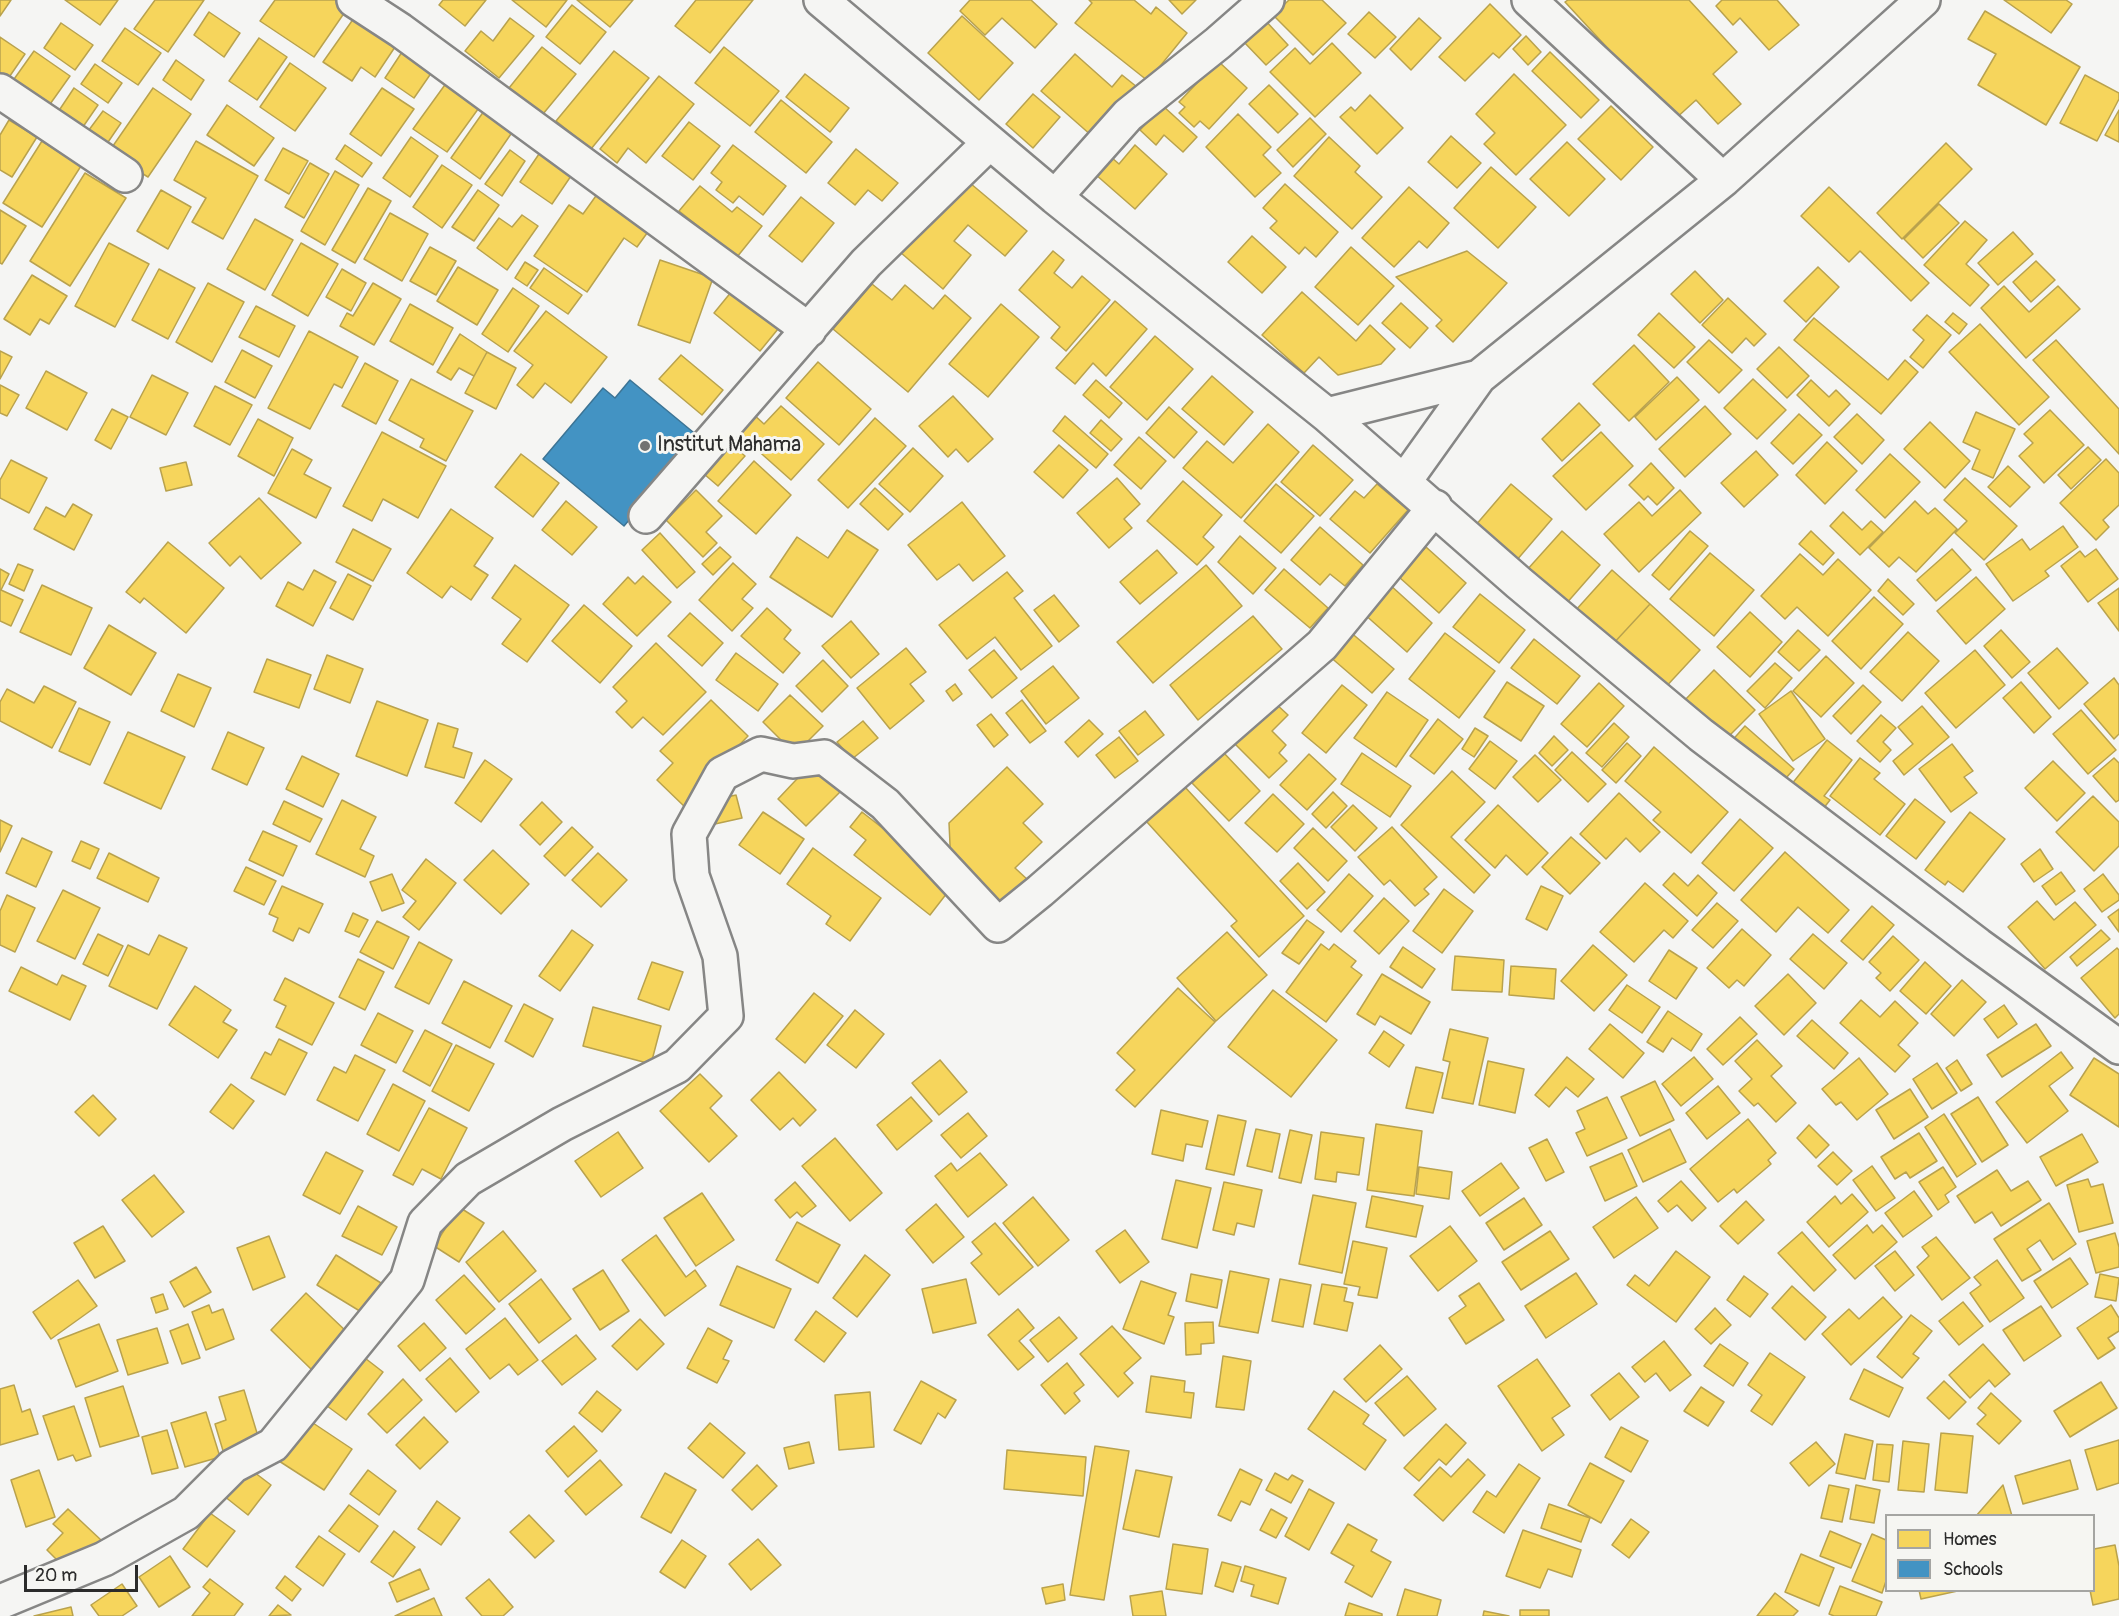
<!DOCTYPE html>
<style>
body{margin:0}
#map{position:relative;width:2119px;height:1616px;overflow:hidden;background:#f5f5f3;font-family:Pangolin,sans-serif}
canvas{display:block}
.legend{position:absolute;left:1885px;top:1514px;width:210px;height:78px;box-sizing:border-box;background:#f6f6f2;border:2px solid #a5a5a2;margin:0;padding:8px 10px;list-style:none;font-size:18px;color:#2b2b2b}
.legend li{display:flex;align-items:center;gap:12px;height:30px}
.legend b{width:30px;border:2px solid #a5a5a2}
.scale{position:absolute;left:24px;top:1565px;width:114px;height:27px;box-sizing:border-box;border:3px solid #2b2b2b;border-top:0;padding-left:8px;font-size:18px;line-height:21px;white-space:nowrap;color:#2b2b2b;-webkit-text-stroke:4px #f6f6f2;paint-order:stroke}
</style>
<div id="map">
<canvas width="2119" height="1616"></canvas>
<ul class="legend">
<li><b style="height:16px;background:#f6d55c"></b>Homes</li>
<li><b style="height:16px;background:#4393c3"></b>Schools</li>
</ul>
<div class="scale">20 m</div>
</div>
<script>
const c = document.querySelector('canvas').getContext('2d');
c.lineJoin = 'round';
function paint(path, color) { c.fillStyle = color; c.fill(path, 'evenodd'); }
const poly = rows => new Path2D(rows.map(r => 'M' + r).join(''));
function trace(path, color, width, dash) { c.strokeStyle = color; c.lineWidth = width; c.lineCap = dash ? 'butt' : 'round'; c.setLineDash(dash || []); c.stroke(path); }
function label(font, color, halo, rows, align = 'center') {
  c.font = font + ' Pangolin,sans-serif'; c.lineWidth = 6; c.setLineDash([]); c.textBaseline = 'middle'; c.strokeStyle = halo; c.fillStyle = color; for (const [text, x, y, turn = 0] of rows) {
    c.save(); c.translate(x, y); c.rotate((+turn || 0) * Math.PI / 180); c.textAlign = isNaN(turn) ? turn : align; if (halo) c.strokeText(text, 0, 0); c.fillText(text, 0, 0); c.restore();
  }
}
const homes = poly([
 [0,0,11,0,0,16,0,0],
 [65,0,118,0,100,25,65,0],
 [155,0,204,0,168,52,134,29,155,0],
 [275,0,340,0,349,6,314,57,260,21,275,0],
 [443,0,486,0,465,26,439,5,443,0],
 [512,0,567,0,546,27,512,0],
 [577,0,633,0,610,27,577,0],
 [696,0,753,0,710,53,675,26,696,0],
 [970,0,1031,0,1057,24,1035,48,1002,18,985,35,960,11,970,0],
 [1089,0,1134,0,1151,14,1156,7,1187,33,1148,81,1075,23,1092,3,1089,0],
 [1169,0,1196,0,1182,14,1169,0],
 [1289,0,1322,0,1346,23,1313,55,1273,15,1289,0],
 [1568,0,1689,0,1737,52,1713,74,1741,104,1718,124,1696,100,1674,120,1565,2,1568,0],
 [1722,0,1777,0,1799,25,1769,50,1740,18,1733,25,1716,6,1722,0],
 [2004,0,2066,0,2072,4,2051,33,2004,0],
 [1490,4,1521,35,1499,58,1493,53,1465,81,1439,57,1490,4],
 [572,5,606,32,580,64,546,37,572,5],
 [1985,11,2080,67,2046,125,1978,85,1996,54,1968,39,1985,11],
 [209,12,240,33,224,57,194,35,209,12],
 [1369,12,1396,37,1375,58,1348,34,1369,12],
 [962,16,1013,63,979,100,928,53,962,16],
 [354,18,395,47,375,77,361,67,352,81,323,62,354,18],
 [510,18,534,36,499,78,465,51,481,31,493,41,510,18],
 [1419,18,1441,38,1411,70,1390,49,1419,18],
 [1264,19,1288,45,1266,65,1242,40,1264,19],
 [61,23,93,45,75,70,44,48,61,23],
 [125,28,161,53,138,85,102,61,125,28],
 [1526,36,1541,52,1528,65,1513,49,1526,36],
 [0,37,25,54,3,86,0,85,0,37],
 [259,38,287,57,257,100,229,81,259,38],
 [1332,43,1361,73,1315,117,1270,72,1295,48,1310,64,1332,43],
 [542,47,576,74,543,114,509,88,542,47],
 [724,47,779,91,750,126,695,83,724,47],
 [404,49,434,69,414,98,385,78,404,49],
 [34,51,70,76,43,114,7,89,34,51],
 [614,51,649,78,591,149,556,121,614,51],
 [1550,52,1599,100,1581,118,1532,71,1550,52],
 [1075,54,1112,87,1122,75,1137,87,1092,136,1041,91,1075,54],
 [176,60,204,80,191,100,163,80,176,60],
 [1218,61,1247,88,1209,129,1200,121,1194,127,1179,113,1185,107,1179,102,1218,61],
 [290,63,326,88,295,131,260,107,290,63],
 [95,64,122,83,108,103,81,84,95,64],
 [805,74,849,108,830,132,786,97,805,74],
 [1514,74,1566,125,1516,175,1484,144,1495,133,1476,114,1514,74],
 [2085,75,2119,93,2119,99,2097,141,2060,123,2085,75],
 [659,76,694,104,646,163,628,148,617,163,600,149,659,76],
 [447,82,481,105,447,152,413,129,447,82],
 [1269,85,1298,114,1278,133,1249,104,1269,85],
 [74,88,98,105,76,137,52,121,74,88],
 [153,88,191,114,148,177,135,169,106,156,153,88],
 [382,88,414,109,381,156,350,134,382,88],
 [1033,94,1060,117,1033,148,1006,124,1033,94],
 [1370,95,1403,128,1377,154,1340,117,1351,107,1355,111,1370,95],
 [781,100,832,142,806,173,755,132,781,100],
 [227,105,274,138,254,166,207,135,227,105],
 [1163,106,1197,137,1183,152,1164,135,1156,145,1140,130,1163,106],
 [1611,106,1653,147,1621,180,1578,139,1611,106],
 [2119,110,2119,142,2105,135,2119,110],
 [103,111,121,123,102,151,83,138,103,111],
 [484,111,513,131,480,179,451,158,484,111],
 [1238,114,1271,147,1263,155,1281,173,1255,197,1206,147,1238,114],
 [1310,118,1326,134,1293,167,1277,150,1310,118],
 [9,120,37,137,12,177,0,170,0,135,9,120],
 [689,122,720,146,693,180,662,156,689,122],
 [1451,136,1481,163,1457,188,1428,162,1451,136],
 [411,137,438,156,410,197,383,178,411,137],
 [1329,137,1360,166,1355,172,1382,197,1352,229,1294,176,1329,137],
 [42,141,81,166,42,227,3,203,42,141],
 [196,141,258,176,223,239,192,222,206,198,174,180,196,141],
 [1567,142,1605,179,1569,216,1530,179,1567,142],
 [1946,143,1972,169,1902,239,1877,213,1946,143],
 [345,145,372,163,362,177,336,159,345,145],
 [733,145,786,186,763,215,739,196,733,203,716,190,722,182,711,173,733,145],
 [1135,145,1167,174,1135,209,1095,174,1111,157,1119,164,1135,145],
 [283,148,308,161,289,194,265,180,283,148],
 [856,149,898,183,882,201,868,190,855,205,828,183,856,149],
 [510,150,525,161,502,196,485,184,510,150],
 [539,154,571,176,552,204,520,182,539,154],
 [310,163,329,174,304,218,285,207,310,163],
 [442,165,472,185,442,228,413,207,442,165],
 [1491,167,1536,207,1498,248,1454,208,1491,167],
 [335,171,359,185,325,245,301,231,335,171],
 [85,173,126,198,70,286,30,261,85,173],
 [964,178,1027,231,1005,256,968,225,954,241,971,255,943,289,900,252,964,178],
 [1285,184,1338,232,1316,257,1305,247,1299,254,1270,228,1277,221,1263,208,1285,184],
 [700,186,732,212,737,207,762,226,737,257,679,211,700,186],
 [1409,187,1449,223,1427,248,1419,241,1394,267,1362,238,1409,187],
 [1829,187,1929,283,1911,301,1860,251,1849,262,1801,216,1829,187],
 [368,188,391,201,355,263,332,250,368,188],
 [161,190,191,207,168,249,137,231,161,190],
 [478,190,499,205,474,241,452,227,478,190],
 [598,193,650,229,637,247,624,238,587,292,534,256,569,205,583,214,598,193],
 [801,197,834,223,802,262,769,236,801,197],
 [1939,204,1959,223,1923,258,1904,239,1939,204],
 [0,210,26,226,2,264,0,263,0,210],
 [390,213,428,234,402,281,364,259,390,213],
 [522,215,538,226,507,270,477,248,499,218,512,227,522,215],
 [255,219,293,240,265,290,227,269,255,219],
 [1965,221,1987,240,1966,264,1989,285,1970,306,1924,265,1965,221],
 [2013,232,2033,254,1998,285,1978,263,2013,232],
 [1252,236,1286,267,1262,293,1228,262,1252,236],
 [109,243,149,264,115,327,75,306,109,243],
 [301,243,338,264,308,316,272,295,301,243],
 [430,247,456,261,436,295,410,281,430,247],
 [1351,247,1394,286,1358,325,1315,287,1351,247],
 [1053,251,1064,260,1054,273,1072,288,1082,276,1110,300,1066,351,1051,338,1060,327,1019,290,1053,251],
 [1467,251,1507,283,1453,342,1436,326,1442,320,1396,277,1467,251],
 [660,260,713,278,690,343,638,325,660,260],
 [2036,261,2055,280,2031,302,2013,282,2036,261],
 [525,262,538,270,527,286,515,278,525,262],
 [458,267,498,290,477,325,437,301,458,267],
 [1818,267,1839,287,1806,322,1784,301,1818,267],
 [544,268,582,295,568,314,530,288,544,268],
 [159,269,195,288,168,339,132,320,159,269],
 [342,269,366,283,351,311,326,297,342,269],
 [1695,271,1723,300,1700,323,1671,294,1695,271],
 [32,275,67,296,49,324,40,319,30,335,4,319,32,275],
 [208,283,244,302,212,362,176,342,208,283],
 [373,283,401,299,374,345,340,326,347,313,353,316,373,283],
 [872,284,892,300,905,285,933,309,945,295,971,318,908,392,833,329,872,284],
 [2004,286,2029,312,2058,286,2080,309,2026,358,1981,308,2004,286],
 [513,288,539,306,508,352,482,334,513,288],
 [732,291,778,329,760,351,714,313,732,291],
 [1302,292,1356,341,1370,325,1395,349,1381,364,1338,375,1319,357,1304,373,1262,335,1302,292],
 [1728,298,1766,334,1754,346,1746,338,1732,353,1702,325,1728,298],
 [1115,301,1147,329,1106,376,1093,363,1075,384,1056,368,1115,301],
 [1401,303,1428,328,1410,348,1382,323,1401,303],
 [410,304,453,328,433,365,390,341,410,304],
 [1001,304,1039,337,988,397,949,364,1001,304],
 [256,306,295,326,279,357,239,337,256,306],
 [546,311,607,357,571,403,545,383,533,398,517,385,533,365,514,351,546,311],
 [1659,313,1695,347,1674,368,1638,335,1659,313],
 [1953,313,1967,324,1959,334,1945,322,1953,313],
 [1927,315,1951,335,1923,368,1910,357,1924,340,1913,330,1927,315],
 [1814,318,1888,380,1905,360,1918,372,1881,414,1794,340,1814,318],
 [1980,324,2049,397,2019,425,1949,352,1980,324],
 [309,331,358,357,342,388,334,384,310,429,268,408,309,331],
 [460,334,487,352,474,376,459,368,451,380,437,372,460,334],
 [1155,336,1193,369,1147,420,1110,387,1155,336],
 [1709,340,1742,370,1719,393,1687,362,1709,340],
 [2056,340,2119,409,2119,454,2033,360,2056,340],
 [1634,345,1669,382,1629,421,1593,384,1634,345],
 [1779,347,1809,376,1787,398,1757,369,1779,347],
 [242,350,272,366,255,398,225,382,242,350],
 [0,351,12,357,0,379,0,351],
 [487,352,516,368,496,409,465,393,487,352],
 [681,355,723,390,702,415,659,379,681,355],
 [818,362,871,409,839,445,786,398,818,362],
 [365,363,398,381,376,424,342,406,365,363],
 [46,371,87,393,67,430,26,408,46,371],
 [152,375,188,393,166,435,130,417,152,375],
 [1212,376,1253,412,1224,445,1182,409,1212,376],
 [1677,377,1699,400,1656,440,1635,417,1677,377],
 [411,379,473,411,446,461,420,447,424,439,389,420,411,379],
 [1753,379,1786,410,1757,439,1724,408,1753,379],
 [1096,380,1122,403,1109,418,1083,395,1096,380],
 [1811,380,1829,397,1836,390,1850,404,1829,426,1797,395,1811,380],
 [0,385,19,395,7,416,0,413,0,385],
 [215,386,252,405,230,445,194,426,215,386],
 [953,396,993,439,968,462,956,449,948,457,919,426,953,396],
 [1579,403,1600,425,1562,461,1542,439,1579,403],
 [781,406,824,444,791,480,736,431,752,413,764,424,781,406],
 [1705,406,1731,434,1685,477,1659,449,1705,406],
 [1169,407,1197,432,1174,458,1146,433,1169,407],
 [112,409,128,417,111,449,95,440,112,409],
 [2050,410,2084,445,2044,483,2019,456,2033,443,2024,434,2050,410],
 [1976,412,2015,429,1993,478,1972,469,1980,450,1963,442,1976,412],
 [1799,414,1822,435,1793,464,1771,443,1799,414],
 [1857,414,1884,440,1862,464,1834,437,1857,414],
 [1065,416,1108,454,1096,468,1053,431,1065,416],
 [875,418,906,446,848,508,818,480,875,418],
 [258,419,293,438,274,476,238,456,258,419],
 [1101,420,1122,439,1111,451,1090,433,1101,420],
 [1930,422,1970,461,1945,488,1904,449,1930,422],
 [1268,424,1299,452,1241,518,1183,468,1207,441,1233,463,1268,424],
 [382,432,446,466,418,518,383,499,372,521,343,506,382,432],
 [1601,432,1633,466,1586,510,1553,476,1601,432],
 [1139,437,1166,461,1141,489,1114,465,1139,437],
 [724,438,745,456,718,486,697,468,724,438],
 [1827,442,1857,471,1825,504,1796,475,1827,442],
 [1059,445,1088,470,1063,498,1034,472,1059,445],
 [1313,445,1353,480,1320,516,1281,482,1313,445],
 [2088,447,2101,460,2071,489,2058,475,2088,447],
 [913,448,943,476,910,512,879,484,913,448],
 [292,449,312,460,304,474,331,488,316,518,268,493,292,449],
 [1756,451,1778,475,1744,507,1721,483,1756,451],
 [521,454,559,483,533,517,495,487,521,454],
 [1890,454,1920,482,1885,518,1856,490,1890,454],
 [2106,459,2119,473,2119,505,2103,520,2109,527,2096,540,2060,503,2106,459],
 [11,460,47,478,29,513,0,498,0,480,11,460],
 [754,461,791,495,756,534,718,501,754,461],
 [186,462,192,485,166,491,160,468,186,462],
 [1651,463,1674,488,1657,505,1648,496,1644,500,1629,485,1651,463],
 [2008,466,2030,487,2010,507,1988,487,2008,466],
 [1117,478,1140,504,1124,519,1132,528,1109,548,1077,513,1117,478],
 [1965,478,2017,526,1984,560,1955,533,1967,521,1944,500,1965,478],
 [1183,481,1222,515,1203,537,1214,547,1197,565,1147,521,1183,481],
 [1276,484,1314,516,1281,553,1244,521,1276,484],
 [1377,484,1408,510,1370,553,1330,519,1355,491,1364,498,1377,484],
 [1511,484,1552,519,1516,561,1475,526,1511,484],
 [875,488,903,514,888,530,860,504,875,488],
 [696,490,722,516,706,532,717,543,703,557,666,520,696,490],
 [1680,490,1701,513,1639,572,1604,534,1639,502,1652,516,1680,490],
 [259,498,301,543,261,579,240,556,230,566,209,543,259,498],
 [566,501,597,527,572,555,542,530,566,501],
 [1915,501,1928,514,1935,508,1957,529,1916,572,1899,557,1889,567,1869,548,1915,501],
 [962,502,1005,556,973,581,959,564,937,580,908,545,962,502],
 [73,504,92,515,74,550,34,529,46,507,65,517,73,504],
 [451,509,493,538,474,566,488,575,471,600,451,586,442,598,407,573,451,509],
 [1843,512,1862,530,1871,521,1883,532,1860,555,1830,526,1843,512],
 [2063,526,2078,547,2045,571,2049,576,2013,601,1986,564,2022,539,2030,550,2063,526],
 [1320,527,1363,565,1345,586,1330,574,1320,585,1291,560,1320,527],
 [353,529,391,549,373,581,336,562,353,529],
 [847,530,878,550,832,617,770,577,797,537,828,558,847,530],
 [1562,531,1600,565,1565,605,1526,571,1562,531],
 [1690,531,1708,546,1669,590,1652,575,1690,531],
 [1811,531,1834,553,1823,565,1799,544,1811,531],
 [660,533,695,572,677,588,642,550,660,533],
 [1240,536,1276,568,1253,594,1218,562,1240,536],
 [168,542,224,588,186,633,144,598,140,603,126,592,168,542],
 [720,547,731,557,713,575,702,564,720,547],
 [1426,547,1466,583,1439,613,1399,577,1426,547],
 [1952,549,1971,570,1936,601,1917,580,1952,549],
 [2096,549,2118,579,2088,602,2061,566,2080,551,2085,557,2096,549],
 [1157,550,1177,573,1140,604,1120,582,1157,550],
 [1710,553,1754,590,1714,636,1670,599,1710,553],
 [1800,554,1823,575,1838,559,1871,590,1828,636,1797,607,1785,619,1761,596,1800,554],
 [733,563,756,584,742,599,753,608,732,631,699,600,733,563],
 [18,564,33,570,24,591,9,584,18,564],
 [515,565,569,605,527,662,502,644,521,619,492,598,515,565],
 [1206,565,1242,606,1153,683,1117,642,1206,565],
 [0,569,9,574,1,590,23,600,11,626,0,621,0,569],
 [1284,569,1328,608,1310,628,1265,590,1284,569],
 [314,570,336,582,313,626,276,606,288,582,303,590,314,570],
 [1612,570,1650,604,1612,645,1575,611,1612,570],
 [1007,572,1023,591,1014,598,1052,646,1021,670,995,637,967,659,939,625,1007,572],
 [348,574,371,586,353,620,330,608,348,574],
 [643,576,671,602,637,636,603,604,628,577,635,584,643,576],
 [1976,577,2005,609,1966,644,1937,611,1976,577],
 [1888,579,1914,604,1903,615,1878,591,1888,579],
 [1389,584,1432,623,1407,652,1363,613,1389,584],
 [42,585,92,608,71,655,20,632,42,585],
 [2119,588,2119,631,2098,603,2119,588],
 [1480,594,1525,630,1499,663,1453,627,1480,594],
 [1054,595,1079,626,1059,642,1034,610,1054,595],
 [1874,597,1903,624,1861,669,1832,641,1874,597],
 [1650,604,1700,650,1662,691,1612,645,1650,604],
 [584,605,632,646,600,683,552,641,584,605],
 [767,608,791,630,784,639,800,653,783,673,741,636,767,608],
 [1750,612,1782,642,1750,677,1717,647,1750,612],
 [690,613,723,643,702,666,668,636,690,613],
 [1253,616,1282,649,1198,720,1170,685,1253,616],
 [851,621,879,654,851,678,822,646,851,621],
 [109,625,156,653,131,695,84,668,109,625],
 [1798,630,1820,650,1799,671,1778,652,1798,630],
 [2001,630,2030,662,2012,678,1984,646,2001,630],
 [1349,631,1394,669,1372,693,1328,655,1349,631],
 [1908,632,1939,661,1902,701,1870,672,1908,632],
 [1445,633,1495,671,1459,718,1409,679,1445,633],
 [1534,639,1580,676,1557,704,1511,668,1534,639],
 [656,643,706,692,663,735,643,717,632,728,616,712,627,701,613,687,656,643],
 [906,648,926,672,910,684,924,701,890,729,857,688,906,648],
 [2057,648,2088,683,2059,709,2028,673,2057,648],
 [994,650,1017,678,992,698,969,670,994,650],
 [1975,650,2005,685,1956,728,1925,693,1975,650],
 [736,653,778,684,758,711,716,680,736,653],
 [327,655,363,669,350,703,314,689,327,655],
 [1826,656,1854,683,1821,717,1793,691,1826,656],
 [267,659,311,675,299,708,254,692,267,659],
 [823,660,848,686,822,712,796,686,823,660],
 [1775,663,1792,678,1765,708,1747,691,1775,663],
 [1053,666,1079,698,1046,724,1021,691,1053,666],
 [1714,670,1755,710,1722,743,1682,703,1714,670],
 [178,674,211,688,194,727,161,711,178,674],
 [2114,678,2119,685,2119,734,2114,739,2084,704,2114,678],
 [1507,682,1544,706,1521,741,1484,717,1507,682],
 [2021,682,2051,717,2034,733,2003,698,2021,682],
 [1599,683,1624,706,1587,747,1561,724,1599,683],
 [955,684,962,694,953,701,946,691,955,684],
 [1342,685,1367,705,1326,753,1302,733,1342,685],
 [1863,685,1881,702,1851,734,1833,716,1863,685],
 [44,686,76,702,52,748,0,721,0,702,7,689,34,703,44,686],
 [1791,691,1825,739,1793,761,1759,714,1791,691],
 [1387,692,1428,720,1396,767,1354,738,1387,692],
 [790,695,823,726,795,754,763,722,790,695],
 [711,700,748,736,700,786,688,810,657,780,673,763,660,751,711,700],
 [1022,700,1046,731,1030,743,1006,713,1022,700],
 [377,701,428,720,407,776,356,756,377,701],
 [1274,702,1288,715,1272,731,1286,745,1279,753,1287,761,1269,778,1233,742,1274,702],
 [1922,706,1949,737,1904,775,1893,761,1913,744,1898,727,1922,706],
 [79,708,110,722,90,765,59,751,79,708],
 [2081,710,2116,750,2088,774,2053,734,2081,710],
 [1145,711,1164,735,1138,755,1119,731,1145,711],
 [991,714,1008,735,994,747,977,725,991,714],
 [1881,715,1896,728,1883,742,1891,750,1880,762,1857,741,1881,715],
 [1438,719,1463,739,1434,774,1410,756,1438,719],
 [1089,720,1103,734,1078,757,1065,742,1089,720],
 [863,721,878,738,852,759,837,742,863,721],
 [438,723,458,729,453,747,472,753,464,778,425,767,438,723],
 [1614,723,1629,737,1602,767,1586,753,1614,723],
 [1745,726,1794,769,1778,787,1729,744,1745,726],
 [1475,728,1488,736,1474,757,1462,749,1475,728],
 [128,732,185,757,161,809,104,783,128,732],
 [228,732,264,748,247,785,212,769,228,732],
 [1554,736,1568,750,1552,766,1539,753,1554,736],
 [1119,737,1138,761,1115,778,1096,755,1119,737],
 [1827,740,1852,760,1824,796,1830,800,1823,809,1791,785,1827,740],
 [1490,741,1517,761,1495,789,1469,769,1490,741],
 [1627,743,1641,756,1616,783,1602,770,1627,743],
 [1952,744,1973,771,1964,777,1977,793,1951,812,1919,769,1952,744],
 [1654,747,1728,812,1691,853,1653,820,1661,812,1625,781,1654,747],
 [1223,752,1260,791,1229,821,1192,783,1223,752],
 [1572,752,1606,784,1588,802,1555,770,1572,752],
 [1362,753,1411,786,1390,817,1341,784,1362,753],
 [1309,754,1336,779,1307,810,1280,785,1309,754],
 [1535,755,1561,780,1538,802,1513,777,1535,755],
 [302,756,339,774,323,807,286,789,302,756],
 [1860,758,1880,773,1874,779,1905,804,1880,835,1830,796,1860,758],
 [2114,758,2119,763,2119,800,2116,802,2093,776,2114,758],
 [485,760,512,779,481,822,455,803,485,760],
 [2053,761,2085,793,2057,821,2025,788,2053,761],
 [813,762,842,790,806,826,778,799,813,762],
 [1007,767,1043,804,1023,823,1042,842,1015,868,1029,881,996,913,951,866,949,823,1007,767],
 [1452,771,1485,802,1451,837,1490,875,1474,893,1401,825,1452,771],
 [1184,786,1304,916,1259,957,1231,926,1237,921,1146,821,1184,786],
 [1333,792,1347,806,1326,828,1312,814,1333,792],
 [1619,793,1660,832,1640,852,1626,838,1606,859,1580,834,1619,793],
 [1273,794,1304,824,1277,852,1245,823,1273,794],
 [736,795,742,818,715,824,710,801,736,795],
 [2093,796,2119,822,2119,846,2094,871,2056,832,2093,796],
 [1915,799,1945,822,1916,859,1886,836,1915,799],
 [342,800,376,817,360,849,374,856,365,877,316,854,342,800],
 [284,801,322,819,310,842,273,824,284,801],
 [542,802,562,822,540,845,520,825,542,802],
 [1353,805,1377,828,1355,851,1331,827,1353,805],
 [1498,805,1548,853,1527,875,1506,855,1495,868,1465,840,1498,805],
 [763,812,804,839,780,874,739,845,763,812],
 [862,812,954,884,930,915,854,855,866,840,850,827,862,812],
 [1970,812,2005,839,1963,892,1948,881,1945,885,1925,870,1970,812],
 [1740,819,1773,848,1734,891,1702,863,1740,819],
 [0,820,12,826,0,852,0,820],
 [572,827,593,847,565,876,544,856,572,827],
 [1392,827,1437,877,1424,889,1429,894,1415,906,1390,880,1384,885,1358,857,1392,827],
 [1313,828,1347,861,1328,881,1294,848,1313,828],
 [263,831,297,846,283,876,249,860,263,831],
 [1571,837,1600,863,1570,894,1542,867,1571,837],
 [22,838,52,852,36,887,6,873,22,838],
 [81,841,99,849,90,869,72,861,81,841],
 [813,848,881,898,850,941,826,924,831,916,787,884,813,848],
 [2040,849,2053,869,2034,882,2021,864,2040,849],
 [493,850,529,884,501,914,464,880,493,850],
 [1785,852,1849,910,1828,933,1798,907,1776,932,1741,900,1785,852],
 [109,853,159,878,148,902,97,878,109,853],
 [598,853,627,880,601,907,572,880,598,853],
 [426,859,456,883,419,930,403,917,416,901,402,890,426,859],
 [1298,863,1325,892,1307,909,1280,881,1298,863],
 [246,867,276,881,264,905,234,891,246,867],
 [2061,872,2075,891,2056,905,2042,886,2061,872],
 [1674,873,1688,886,1698,875,1717,893,1697,916,1663,885,1674,873],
 [392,874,404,903,382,911,370,882,392,874],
 [1349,874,1373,896,1341,932,1317,910,1349,874],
 [2103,874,2119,895,2119,900,2102,912,2084,889,2103,874],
 [1645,883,1688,921,1673,938,1664,930,1634,962,1600,932,1645,883],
 [282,886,323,904,309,933,299,928,293,941,273,931,278,918,269,914,282,886],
 [1541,886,1563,896,1547,930,1526,919,1541,886],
 [1444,889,1473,911,1442,953,1413,931,1444,889],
 [63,890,100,908,75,959,37,941,63,890],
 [7,895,35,908,15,952,0,945,0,911,7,895],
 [1384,898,1409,921,1379,954,1354,931,1384,898],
 [2037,901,2054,920,2075,902,2096,925,2045,969,2008,927,2037,901],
 [1717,903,1738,921,1713,948,1692,930,1717,903],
 [1872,906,1894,925,1863,960,1841,941,1872,906],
 [2119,909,2119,932,2108,917,2119,909],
 [353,913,368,920,359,937,345,931,353,913],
 [1307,920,1324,932,1299,964,1282,953,1307,920],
 [377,921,409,937,393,969,360,952,377,921],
 [1742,929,1771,955,1744,986,1737,980,1729,988,1707,968,1742,929],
 [572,930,593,945,560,991,539,976,572,930],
 [2101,930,2110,939,2077,966,2070,957,2101,930],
 [1227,932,1267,975,1216,1021,1177,978,1227,932],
 [98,934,123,946,108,976,83,964,98,934],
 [1813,934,1847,963,1824,989,1790,959,1813,934],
 [159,935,187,948,157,1009,109,986,128,945,149,955,159,935],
 [1893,936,1919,960,1890,991,1876,978,1881,973,1869,962,1893,936],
 [419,942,452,960,429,1004,395,987,419,942],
 [1321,944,1329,950,1334,944,1356,961,1351,967,1362,975,1326,1022,1286,992,1321,944],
 [1593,945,1627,975,1594,1011,1561,981,1593,945],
 [1403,947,1435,969,1422,988,1390,967,1403,947],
 [2117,948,2119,950,2119,1014,2115,1018,2081,978,2117,948],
 [1669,950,1697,968,1676,999,1649,981,1669,950],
 [1455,956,1504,960,1502,992,1452,990,1455,956],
 [358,959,384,972,365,1010,339,997,358,959],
 [652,962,683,972,669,1010,638,999,652,962],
 [1925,962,1951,986,1926,1014,1900,991,1925,962],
 [1511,966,1556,969,1554,999,1509,995,1511,966],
 [21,967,57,985,62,975,86,986,70,1020,9,991,21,967],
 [1382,974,1430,1002,1411,1034,1380,1016,1375,1025,1357,1014,1382,974],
 [1788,974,1816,1003,1784,1035,1755,1006,1788,974],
 [285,978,334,1003,312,1045,276,1027,286,1006,274,1000,285,978],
 [1962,980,1986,1002,1954,1036,1931,1014,1962,980],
 [464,981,512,1006,490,1048,442,1023,464,981],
 [1627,985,1660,1007,1642,1033,1609,1010,1627,985],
 [195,986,231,1010,223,1022,237,1030,218,1058,169,1025,195,986],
 [1178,988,1215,1022,1135,1107,1116,1090,1135,1070,1117,1053,1178,988],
 [1273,990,1337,1040,1291,1097,1228,1047,1273,990],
 [814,993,843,1016,805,1063,776,1039,814,993],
 [1861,1000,1880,1017,1895,1001,1918,1023,1898,1045,1910,1056,1895,1072,1840,1023,1861,1000],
 [524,1004,553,1019,533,1057,505,1041,524,1004],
 [2004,1005,2017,1024,1998,1038,1984,1019,2004,1005],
 [593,1007,661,1026,651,1064,583,1046,593,1007],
 [855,1010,884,1034,856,1068,827,1045,855,1010],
 [1668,1011,1702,1034,1691,1051,1672,1038,1663,1052,1647,1042,1668,1011],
 [378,1013,413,1031,396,1063,361,1045,378,1013],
 [1740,1017,1757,1034,1723,1065,1707,1049,1740,1017],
 [1812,1020,1848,1053,1834,1069,1797,1036,1812,1020],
 [1610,1024,1644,1053,1623,1078,1589,1049,1610,1024],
 [2036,1024,2051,1046,2002,1077,1987,1055,2036,1024],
 [1450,1029,1488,1038,1473,1104,1442,1098,1450,1062,1443,1060,1450,1029],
 [425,1030,452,1044,430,1086,403,1071,425,1030],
 [1384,1031,1404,1045,1389,1067,1369,1053,1384,1031],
 [279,1039,307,1053,285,1095,251,1078,265,1052,271,1055,279,1039],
 [1757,1040,1782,1066,1771,1076,1796,1103,1776,1122,1758,1103,1754,1106,1739,1091,1752,1079,1735,1061,1757,1040],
 [456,1045,494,1064,469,1111,432,1091,456,1045],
 [2061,1052,2073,1068,2049,1086,2068,1111,2027,1143,1996,1102,2061,1052],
 [355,1055,385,1070,358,1121,317,1100,334,1067,346,1073,355,1055],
 [1567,1057,1594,1079,1578,1097,1566,1087,1549,1107,1535,1095,1567,1057],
 [1694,1057,1713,1079,1681,1106,1662,1084,1694,1057],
 [1859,1058,1888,1094,1857,1120,1841,1102,1836,1105,1822,1089,1859,1058],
 [2094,1058,2119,1074,2119,1127,2070,1095,2094,1058],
 [940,1060,967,1092,939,1115,912,1083,940,1060],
 [1957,1060,1972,1084,1961,1091,1946,1068,1957,1060],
 [1488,1061,1524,1069,1515,1113,1479,1105,1488,1061],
 [1937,1063,1957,1093,1932,1109,1913,1079,1937,1063],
 [1416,1067,1443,1073,1433,1113,1406,1108,1416,1067],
 [779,1072,816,1110,800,1126,793,1118,780,1130,751,1100,779,1072],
 [700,1074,722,1096,710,1108,737,1136,709,1162,660,1111,700,1074],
 [1655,1081,1674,1120,1640,1136,1621,1097,1655,1081],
 [231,1084,254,1101,233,1129,210,1112,231,1084],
 [393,1084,425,1101,399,1151,367,1134,393,1084],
 [1718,1086,1740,1113,1707,1139,1686,1113,1718,1086],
 [1910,1089,1928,1117,1894,1139,1876,1110,1910,1089],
 [93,1095,116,1119,99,1136,75,1112,93,1095],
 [911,1097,932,1121,897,1150,877,1125,911,1097],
 [1607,1097,1627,1138,1587,1156,1576,1133,1585,1129,1577,1111,1607,1097],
 [1978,1097,2008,1145,1982,1162,1951,1114,1978,1097],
 [429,1108,467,1128,441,1179,422,1169,413,1185,393,1175,429,1108],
 [1161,1110,1208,1121,1202,1147,1186,1144,1183,1161,1152,1154,1161,1110],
 [968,1113,987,1136,961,1158,941,1135,968,1113],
 [1944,1114,1976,1164,1957,1177,1925,1127,1944,1114],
 [1218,1115,1246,1121,1234,1175,1206,1169,1218,1115],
 [1748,1119,1776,1153,1768,1160,1771,1164,1737,1193,1734,1189,1718,1202,1690,1169,1748,1119],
 [1376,1124,1422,1131,1414,1196,1367,1190,1376,1124],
 [1809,1125,1829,1145,1816,1158,1797,1138,1809,1125],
 [1256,1129,1280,1134,1272,1172,1247,1166,1256,1129],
 [1670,1129,1686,1162,1643,1182,1628,1150,1670,1129],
 [1290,1130,1312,1135,1301,1183,1279,1178,1290,1130],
 [618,1132,643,1168,601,1197,575,1161,618,1132],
 [1321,1132,1364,1138,1359,1175,1337,1172,1336,1182,1315,1179,1321,1132],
 [1919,1133,1937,1161,1910,1178,1906,1172,1895,1179,1881,1157,1919,1133],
 [2082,1134,2098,1162,2056,1186,2040,1157,2082,1134],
 [835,1138,882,1193,850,1221,802,1166,835,1138],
 [1547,1139,1564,1172,1546,1181,1529,1148,1547,1139],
 [326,1152,363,1171,340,1214,303,1195,326,1152],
 [1833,1152,1852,1171,1837,1185,1818,1166,1833,1152],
 [980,1153,1007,1185,968,1217,935,1176,951,1163,957,1171,980,1153],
 [1622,1153,1637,1186,1605,1201,1590,1167,1622,1153],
 [1501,1163,1519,1188,1480,1216,1462,1191,1501,1163],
 [1872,1166,1895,1198,1876,1211,1853,1180,1872,1166],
 [1419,1167,1452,1172,1449,1199,1416,1194,1419,1167],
 [1943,1167,1956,1187,1945,1195,1949,1202,1938,1210,1919,1182,1943,1167],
 [1997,1170,2011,1191,2028,1181,2041,1200,2001,1226,1992,1212,1975,1223,1957,1196,1997,1170],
 [154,1175,184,1212,152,1237,122,1200,154,1175],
 [2088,1179,2091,1187,2103,1184,2113,1223,2079,1232,2067,1185,2088,1179],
 [1176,1180,1211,1188,1197,1248,1162,1239,1176,1180],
 [1681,1181,1706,1208,1692,1221,1677,1205,1668,1212,1658,1201,1681,1181],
 [795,1182,816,1206,802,1217,797,1212,790,1218,775,1200,795,1182],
 [1224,1182,1262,1190,1254,1227,1237,1223,1234,1235,1213,1230,1224,1182],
 [1914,1191,1932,1216,1903,1237,1885,1213,1914,1191],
 [702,1193,734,1240,696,1266,664,1218,702,1193],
 [1852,1194,1868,1212,1829,1247,1807,1222,1835,1196,1841,1204,1852,1194],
 [1313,1195,1356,1203,1342,1273,1299,1264,1313,1195],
 [1372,1196,1423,1206,1416,1237,1366,1227,1372,1196],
 [1033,1197,1069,1240,1038,1266,1003,1223,1033,1197],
 [1636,1197,1658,1228,1614,1258,1593,1227,1636,1197],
 [1524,1198,1542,1225,1504,1250,1486,1223,1524,1198],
 [1746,1201,1764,1220,1738,1244,1720,1226,1746,1201],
 [2049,1203,2076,1244,2053,1260,2040,1240,2027,1249,2041,1270,2022,1281,1994,1239,2049,1203],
 [936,1204,964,1237,933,1263,906,1230,936,1204],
 [358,1206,397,1227,382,1255,342,1236,358,1206],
 [459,1207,484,1223,459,1262,434,1246,459,1207],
 [797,1222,840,1245,818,1283,776,1260,797,1222],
 [995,1223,1033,1267,999,1295,971,1263,982,1254,972,1242,995,1223],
 [1867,1225,1873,1233,1882,1225,1897,1242,1855,1279,1833,1255,1867,1225],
 [103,1226,125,1261,95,1278,74,1243,103,1226],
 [1450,1226,1477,1261,1438,1291,1410,1256,1450,1226],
 [1125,1230,1149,1262,1120,1283,1096,1251,1125,1230],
 [503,1231,536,1271,499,1302,466,1262,503,1231],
 [1550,1231,1569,1259,1521,1290,1502,1262,1550,1231],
 [1802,1232,1836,1270,1814,1291,1778,1253,1802,1232],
 [2115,1233,2119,1247,2119,1267,2096,1273,2087,1241,2115,1233],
 [656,1235,686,1277,695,1270,706,1286,665,1316,622,1260,656,1235],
 [269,1236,285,1277,253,1290,237,1248,269,1236],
 [1936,1237,1970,1278,1942,1300,1917,1267,1929,1256,1922,1247,1936,1237],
 [1353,1241,1387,1248,1377,1298,1358,1295,1360,1287,1344,1284,1353,1241],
 [1676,1251,1710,1277,1676,1322,1627,1285,1635,1275,1649,1286,1676,1251],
 [1895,1251,1914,1275,1895,1291,1875,1266,1895,1251],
 [336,1255,381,1283,363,1313,317,1285,336,1255],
 [865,1255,890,1275,857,1317,833,1298,865,1255],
 [2070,1258,2088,1284,2052,1308,2034,1281,2070,1258],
 [1997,1260,2024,1298,1990,1322,1970,1293,1981,1285,1974,1277,1997,1260],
 [737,1266,791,1289,774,1328,720,1305,737,1266],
 [196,1267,211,1292,184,1307,170,1282,196,1267],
 [603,1270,629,1311,600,1330,573,1289,603,1270],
 [1230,1271,1269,1279,1258,1333,1219,1326,1230,1271],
 [1576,1273,1597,1304,1546,1338,1525,1306,1576,1273],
 [1191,1274,1222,1280,1217,1308,1186,1301,1191,1274],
 [2100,1274,2119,1278,2116,1301,2095,1297,2100,1274],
 [464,1275,495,1309,466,1334,436,1300,464,1275],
 [1744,1276,1768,1294,1750,1317,1727,1300,1744,1276],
 [541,1279,571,1319,539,1343,509,1304,541,1279],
 [966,1279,976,1323,933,1333,922,1289,966,1279],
 [1280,1279,1311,1285,1303,1327,1272,1321,1280,1279],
 [78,1280,97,1306,51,1339,33,1312,78,1280],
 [1141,1281,1176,1293,1168,1315,1174,1317,1164,1344,1123,1329,1141,1281],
 [1479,1283,1504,1320,1466,1344,1449,1318,1466,1306,1459,1296,1479,1283],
 [1322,1284,1347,1288,1344,1301,1353,1303,1347,1331,1314,1324,1322,1284],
 [1792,1286,1826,1317,1805,1340,1772,1308,1792,1286],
 [306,1293,349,1334,313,1371,271,1330,306,1293],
 [163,1294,168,1309,156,1313,151,1298,163,1294],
 [1883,1297,1902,1317,1851,1365,1822,1334,1849,1309,1859,1319,1883,1297],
 [1963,1302,1983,1326,1959,1345,1939,1321,1963,1302],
 [209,1305,212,1313,223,1309,234,1339,206,1350,192,1312,209,1305],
 [2111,1305,2119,1318,2119,1331,2108,1338,2115,1348,2098,1359,2077,1328,2111,1305],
 [2041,1306,2061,1336,2024,1361,2003,1330,2041,1306],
 [1715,1308,1731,1325,1711,1344,1695,1329,1715,1308],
 [1018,1309,1034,1328,1019,1341,1034,1357,1018,1370,988,1335,1018,1309],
 [816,1311,846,1333,824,1362,795,1340,816,1311],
 [1911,1315,1932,1331,1913,1354,1919,1358,1902,1378,1877,1357,1911,1315],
 [1059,1317,1077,1338,1048,1362,1030,1340,1059,1317],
 [505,1318,538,1360,518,1375,509,1364,490,1379,466,1349,505,1318],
 [640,1319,664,1344,637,1370,612,1346,640,1319],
 [1213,1322,1214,1343,1201,1344,1201,1354,1186,1355,1185,1323,1213,1322],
 [424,1323,446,1348,420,1371,398,1346,424,1323],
 [99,1324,118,1371,76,1387,58,1340,99,1324],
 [188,1324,200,1358,182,1364,170,1331,188,1324],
 [1112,1326,1141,1358,1124,1373,1133,1383,1118,1397,1080,1354,1112,1326],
 [157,1328,168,1363,128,1375,117,1340,157,1328],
 [708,1328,732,1341,723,1359,729,1361,717,1383,687,1368,708,1328],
 [576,1335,596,1359,562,1385,542,1361,576,1335],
 [1664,1341,1691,1375,1670,1391,1656,1373,1645,1382,1632,1367,1664,1341],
 [1720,1344,1748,1363,1733,1386,1704,1366,1720,1344],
 [1983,1344,2010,1374,1995,1387,1989,1380,1970,1398,1949,1375,1983,1344],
 [1380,1345,1402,1369,1366,1402,1344,1379,1380,1345],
 [1770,1353,1805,1377,1772,1425,1751,1411,1762,1395,1748,1385,1770,1353],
 [361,1355,383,1372,346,1420,319,1400,361,1355],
 [1223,1356,1251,1361,1244,1410,1216,1407,1223,1356],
 [450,1358,479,1392,456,1412,426,1379,450,1358],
 [1537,1359,1570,1406,1552,1418,1564,1435,1542,1451,1498,1386,1537,1359],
 [1067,1363,1084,1385,1074,1393,1080,1401,1065,1414,1041,1385,1067,1363],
 [1864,1369,1903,1388,1889,1417,1850,1399,1864,1369],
 [1619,1373,1639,1397,1610,1420,1591,1395,1619,1373],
 [1151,1376,1185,1381,1184,1392,1194,1393,1191,1418,1146,1412,1151,1376],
 [1407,1376,1436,1409,1404,1436,1375,1403,1407,1376],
 [403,1379,422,1400,387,1433,368,1414,403,1379],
 [921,1381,956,1400,945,1418,938,1413,921,1444,894,1430,921,1381],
 [1944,1381,1966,1402,1949,1419,1927,1398,1944,1381],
 [2101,1382,2117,1408,2070,1437,2054,1411,2101,1382],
 [14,1385,22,1412,30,1409,38,1434,0,1445,0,1389,14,1385],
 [123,1386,139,1436,100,1447,85,1398,123,1386],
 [1701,1387,1724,1402,1708,1426,1684,1411,1701,1387],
 [244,1390,260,1443,224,1454,215,1424,226,1420,219,1397,244,1390],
 [597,1391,621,1410,602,1432,579,1413,597,1391],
 [1334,1391,1369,1415,1363,1424,1386,1440,1365,1470,1308,1429,1334,1391],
 [870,1392,874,1447,839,1450,835,1395,870,1392],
 [1991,1393,2021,1421,1999,1444,1977,1424,1986,1415,1978,1408,1991,1393],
 [74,1406,91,1456,76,1461,73,1455,58,1460,43,1416,74,1406],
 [206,1412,220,1457,185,1467,171,1423,206,1412],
 [424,1417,448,1442,420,1469,396,1445,424,1417],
 [307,1419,352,1449,324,1490,279,1461,307,1419],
 [710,1423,745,1453,723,1478,688,1448,710,1423],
 [1446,1424,1466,1443,1446,1465,1439,1459,1419,1481,1404,1468,1446,1424],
 [574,1426,597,1451,568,1477,546,1451,574,1426],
 [1621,1427,1648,1441,1631,1472,1605,1457,1621,1427],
 [167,1430,178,1468,152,1474,142,1437,167,1430],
 [1941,1433,1973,1436,1967,1493,1935,1490,1941,1433],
 [1845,1434,1873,1441,1865,1479,1836,1473,1845,1434],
 [2119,1440,2119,1483,2097,1490,2085,1450,2119,1440],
 [1903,1441,1929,1444,1924,1492,1898,1490,1903,1441],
 [809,1442,814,1463,789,1469,784,1448,809,1442],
 [1816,1442,1835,1464,1809,1486,1790,1463,1816,1442],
 [1877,1444,1893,1445,1889,1482,1873,1480,1877,1444],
 [1095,1446,1129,1451,1104,1600,1070,1595,1095,1446],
 [1007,1450,1086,1457,1083,1496,1004,1489,1007,1450],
 [1468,1459,1485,1475,1443,1521,1414,1495,1440,1467,1451,1477,1468,1459],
 [600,1460,622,1485,586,1515,565,1491,600,1460],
 [2070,1460,2078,1489,2023,1504,2015,1476,2070,1460],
 [1590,1463,1624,1481,1601,1523,1568,1505,1590,1463],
 [1519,1464,1540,1478,1504,1533,1473,1512,1487,1491,1496,1497,1519,1464],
 [757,1465,777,1486,752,1510,732,1490,757,1465],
 [246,1466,271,1485,248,1515,224,1496,246,1466],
 [1240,1469,1262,1480,1250,1505,1241,1501,1231,1521,1218,1515,1240,1469],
 [39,1470,55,1517,26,1527,11,1480,39,1470],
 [368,1470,396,1491,379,1515,350,1494,368,1470],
 [1136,1470,1172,1477,1159,1537,1123,1529,1136,1470],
 [665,1473,696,1490,671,1533,641,1517,665,1473],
 [1275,1473,1288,1480,1292,1475,1303,1481,1291,1503,1266,1490,1275,1473],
 [1829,1485,1849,1489,1842,1522,1821,1518,1829,1485],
 [1856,1485,1880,1490,1874,1523,1850,1519,1856,1485],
 [2003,1485,2012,1516,1976,1516,2003,1485],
 [1309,1489,1334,1503,1309,1550,1285,1536,1309,1489],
 [437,1501,460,1518,441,1545,418,1529,437,1501],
 [1549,1504,1590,1518,1581,1542,1541,1528,1549,1504],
 [349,1505,378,1526,359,1552,329,1531,349,1505],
 [68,1509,101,1540,69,1572,47,1550,63,1533,53,1524,68,1509],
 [1271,1509,1287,1518,1276,1538,1260,1530,1271,1509],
 [210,1513,235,1531,207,1567,183,1549,210,1513],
 [529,1515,554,1541,535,1558,510,1532,529,1515],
 [1631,1519,1649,1532,1629,1558,1612,1545,1631,1519],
 [1348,1524,1377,1540,1371,1551,1391,1562,1372,1597,1345,1582,1354,1566,1331,1553,1348,1524],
 [1523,1530,1581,1550,1572,1577,1548,1569,1540,1588,1506,1576,1523,1530],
 [394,1531,415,1547,393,1577,371,1562,394,1531],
 [1830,1531,1861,1544,1851,1568,1820,1556,1830,1531],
 [1872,1534,1886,1540,1886,1581,1882,1593,1852,1581,1872,1534],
 [319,1536,345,1554,323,1586,296,1567,319,1536],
 [758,1539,781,1565,751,1590,729,1564,758,1539],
 [682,1540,706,1556,685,1588,660,1572,682,1540],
 [1173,1544,1208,1549,1202,1594,1166,1589,1173,1544],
 [2115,1545,2119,1566,2119,1599,2093,1605,2090,1590,2094,1590,2094,1549,2115,1545],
 [1801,1554,1834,1568,1819,1606,1785,1592,1801,1554],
 [170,1556,190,1587,159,1607,139,1577,170,1556],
 [1222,1562,1241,1567,1233,1592,1215,1586,1222,1562],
 [1245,1566,1286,1578,1278,1604,1251,1596,1254,1585,1241,1581,1245,1566],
 [420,1569,429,1589,397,1602,389,1583,420,1569],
 [285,1576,301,1589,292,1601,276,1588,285,1576],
 [210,1579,243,1604,234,1616,192,1616,210,1593,203,1587,210,1579],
 [489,1579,513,1607,503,1616,482,1616,466,1598,489,1579],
 [122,1584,137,1606,122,1616,99,1616,91,1605,122,1584],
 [1063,1584,1065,1600,1046,1604,1042,1588,1063,1584],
 [1840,1586,1882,1602,1876,1616,1834,1616,1829,1614,1840,1586],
 [1405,1589,1441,1600,1437,1616,1397,1616,1405,1589],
 [1919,1590,1962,1590,1921,1599,1919,1590],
 [1162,1591,1166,1616,1133,1616,1130,1596,1162,1591],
 [1775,1593,1798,1611,1793,1616,1757,1616,1775,1593],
 [434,1598,442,1616,395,1616,434,1598],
 [1349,1603,1382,1614,1382,1616,1345,1616,1349,1603],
 [278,1605,291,1615,269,1616,278,1605],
 [71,1607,73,1616,34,1616,71,1607],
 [1520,1610,1549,1610,1549,1616,1520,1616,1520,1610],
 [1484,1611,1509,1616,1483,1616,1484,1611]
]);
const schools = poly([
 [630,380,699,437,624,526,543,459,603,388,615,398,630,380]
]);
const street = poly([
 [354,0,400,30,809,330],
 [821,0,1055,197,1327,415,1519,583,1701,735,1978,945,2119,1047],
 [1529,0,1723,180],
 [0,91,125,175],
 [1055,197,1128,115,1218,43,1267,0],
 [1327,415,1479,377],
 [1404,482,1479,377,1723,180,1923,0],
 [646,516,866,263,989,143],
 [0,1602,104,1559,186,1513,233,1466,273,1445,407,1280,425,1223,468,1179,562,1124,677,1066,726,1016,720,956,692,876,689,834,722,774,761,754,793,761,824,757,885,804,998,925,1040,891,1322,645,1435,507]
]);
const markers = [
 [645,446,6,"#727271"]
];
const poiNames = [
 ["Institut Mahama",657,446]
];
paint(homes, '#f6d55c');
trace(homes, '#b9a24d', 1.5);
paint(schools, '#4393c3');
trace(schools, '#3c7495', 1.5);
trace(street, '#868685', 38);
trace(street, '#f5f5f3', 33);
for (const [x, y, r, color] of markers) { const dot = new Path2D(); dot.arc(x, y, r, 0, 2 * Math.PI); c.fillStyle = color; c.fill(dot); trace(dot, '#f6f6f2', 2); }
label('21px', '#2b2b2b', '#f6f6f2', poiNames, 'left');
</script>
